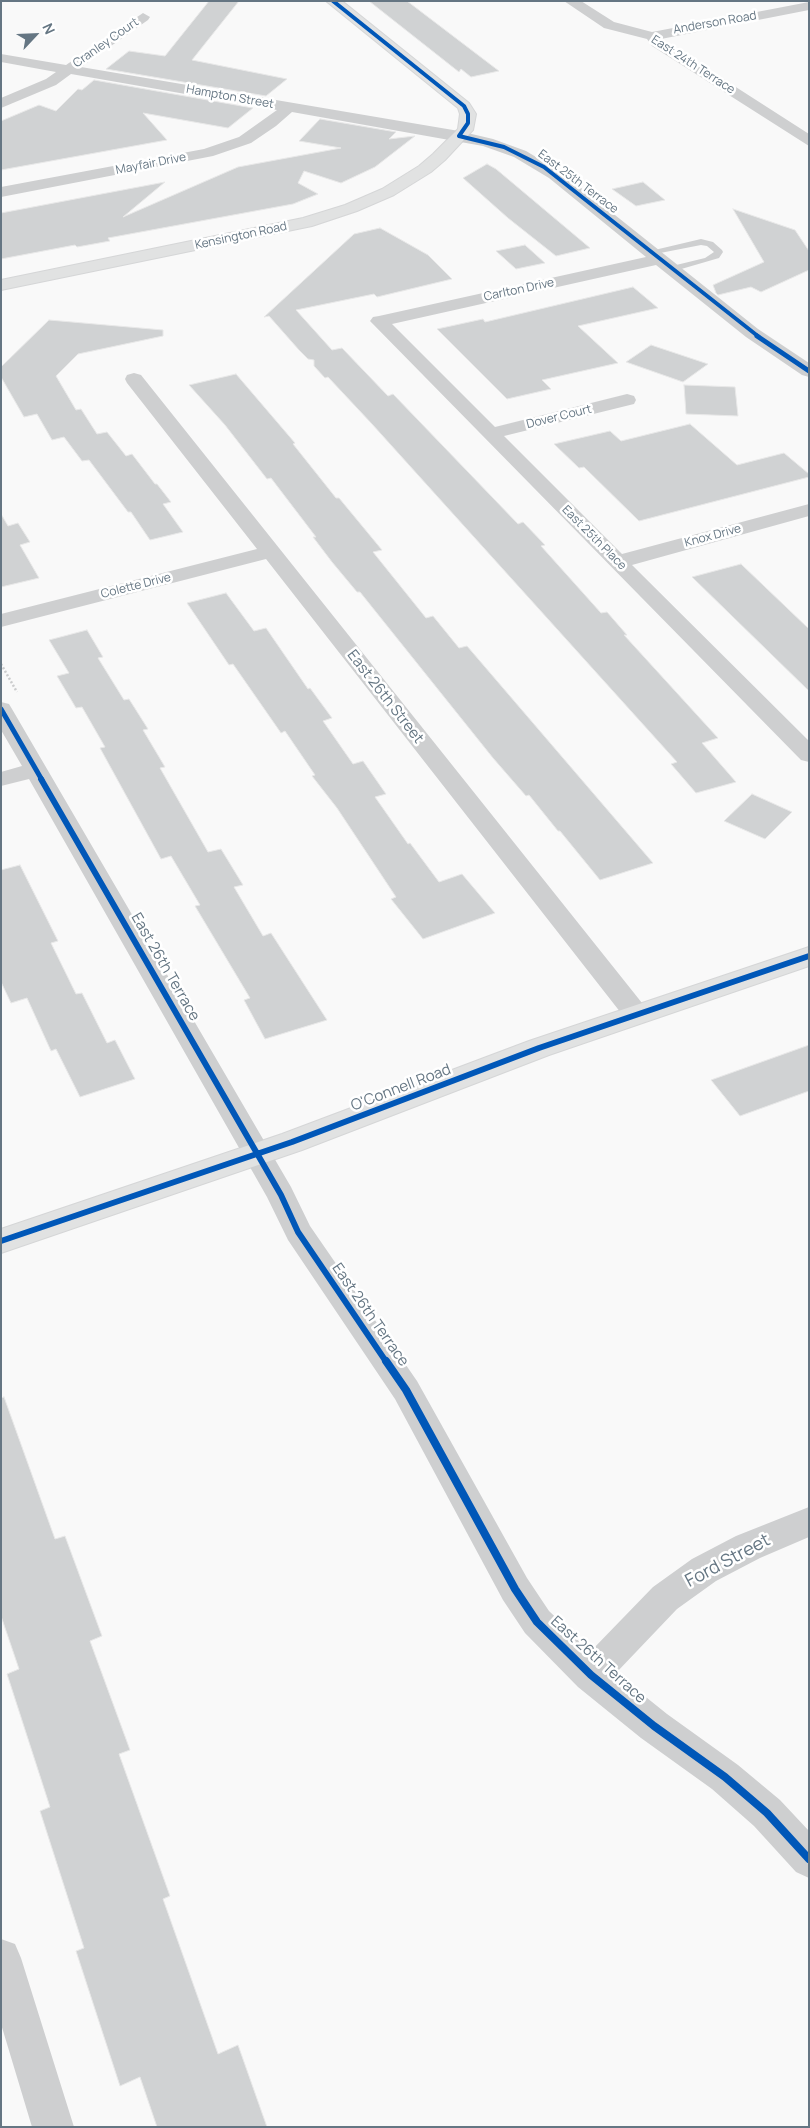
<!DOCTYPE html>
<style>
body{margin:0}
#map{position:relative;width:810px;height:2128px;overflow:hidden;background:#f9f9f9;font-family:Manrope,sans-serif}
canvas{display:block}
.frame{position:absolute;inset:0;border:2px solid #657683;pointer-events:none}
.north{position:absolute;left:10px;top:10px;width:50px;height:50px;-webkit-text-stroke:4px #fff;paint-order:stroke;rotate:65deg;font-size:14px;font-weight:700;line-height:20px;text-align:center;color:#657683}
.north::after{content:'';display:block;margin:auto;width:18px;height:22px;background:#657683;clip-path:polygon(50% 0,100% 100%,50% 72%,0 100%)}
</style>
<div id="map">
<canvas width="810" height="2128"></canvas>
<div class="frame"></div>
<div class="north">N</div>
</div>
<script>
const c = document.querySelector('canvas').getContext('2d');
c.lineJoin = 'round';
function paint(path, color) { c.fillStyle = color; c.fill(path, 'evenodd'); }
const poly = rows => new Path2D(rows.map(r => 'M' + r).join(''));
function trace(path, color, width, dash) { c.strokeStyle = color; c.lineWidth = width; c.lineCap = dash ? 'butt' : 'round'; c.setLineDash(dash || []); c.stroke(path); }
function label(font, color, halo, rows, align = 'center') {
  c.font = font + ' Manrope,sans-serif'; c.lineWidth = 5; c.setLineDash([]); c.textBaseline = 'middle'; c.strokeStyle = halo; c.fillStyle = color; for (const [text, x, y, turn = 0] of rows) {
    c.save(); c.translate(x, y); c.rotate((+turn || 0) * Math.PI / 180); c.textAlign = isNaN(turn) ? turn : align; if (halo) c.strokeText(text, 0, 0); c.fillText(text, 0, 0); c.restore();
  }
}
const building = poly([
 [209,1,239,1,192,60,287,79,266,96,106,69,129,51,165,56,209,1],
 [369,1,407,1,499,71,471,77,461,69,459,72,369,1],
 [94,80,253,108,228,128,143,113,167,140,1,170,1,121,39,105,56,111,78,89,82,90,94,80],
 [320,119,396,132,389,139,415,136,375,167,341,183,304,171,298,183,318,194,293,204,108,238,110,241,77,247,75,245,1,259,1,213,165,182,123,217,238,167,341,148,299,141,320,119],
 [487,164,496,169,590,248,556,256,508,218,463,178,487,164],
 [643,182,665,200,636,206,612,189,643,182],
 [733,209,795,230,809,251,809,270,761,292,751,287,718,295,716,293,713,285,764,262,733,209],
 [380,228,428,255,452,279,377,297,374,294,296,310,332,350,342,348,388,396,393,394,518,524,523,522,545,545,541,546,601,613,607,612,627,635,624,635,718,738,702,743,736,782,696,793,671,764,677,762,372,424,328,377,325,378,314,366,314,360,308,359,299,350,269,316,264,317,354,234,380,228],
 [525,245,545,263,516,269,496,251,525,245],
 [633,287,658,308,578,326,618,363,542,380,551,389,507,399,437,329,483,319,485,322,633,287],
 [49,320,163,330,163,336,78,354,56,376,76,410,81,409,97,434,107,432,126,456,132,454,155,484,157,484,171,502,163,504,183,532,150,540,131,512,128,512,89,460,82,461,64,437,52,440,37,414,24,417,1,377,1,367,49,320],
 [651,345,708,364,683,382,626,362,651,345],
 [236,374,295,443,293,444,336,498,339,498,382,550,373,552,426,618,433,616,459,648,467,646,653,863,600,880,560,831,558,831,529,795,526,796,493,758,360,592,357,592,332,562,313,537,316,537,271,478,267,479,225,425,189,385,236,374],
 [684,385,735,387,738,416,686,414,684,385],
 [690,424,737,465,784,453,809,474,809,477,639,521,584,467,579,468,554,444,610,431,621,441,690,424],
 [1,514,8,526,18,523,30,542,20,545,39,578,1,587,1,514],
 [741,564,809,629,809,691,692,577,741,564],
 [226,593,254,631,266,628,308,689,310,688,332,718,323,721,353,764,363,761,386,794,375,797,408,844,410,843,439,882,462,874,495,913,423,939,391,899,396,897,337,808,312,776,315,775,285,731,281,733,233,664,229,665,187,603,226,593],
 [87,630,103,657,98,658,124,700,129,699,148,729,143,730,165,767,160,768,208,852,221,849,243,885,234,887,263,936,271,933,327,1020,265,1039,244,1000,250,998,195,906,200,905,171,856,161,859,100,748,105,747,82,707,76,708,57,676,69,673,49,640,87,630],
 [752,794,792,812,765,839,724,821,752,794],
 [20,865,58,941,51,943,76,994,82,993,107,1043,115,1040,135,1079,80,1097,56,1049,51,1051,27,998,11,1003,1,982,1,870,20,865],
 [809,1045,809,1091,740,1116,711,1080,809,1045],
 [4,1397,55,1539,65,1536,102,1636,90,1641,130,1750,119,1754,170,1896,163,1899,218,2054,238,2045,267,2127,157,2127,140,2077,120,2086,76,1951,84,1948,40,1811,50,1807,7,1674,19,1669,1,1616,1,1398,4,1397]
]);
const path = poly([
 [1,664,17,692]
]);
const lane = poly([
 [701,239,713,242,722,250,723,252,719,258,671,272,668,271,668,267,705,258,714,252,707,246,701,245,650,255,646,252,701,239]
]);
const street = poly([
 [564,1,581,1,614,22,652,32,809,2,809,10,661,39,809,134,809,146,652,46,647,39,604,28,564,1],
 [143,13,150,17,148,20,81,67,459,131,493,139,526,151,561,172,758,329,809,363,809,377,802,375,746,337,656,265,392,324,495,427,627,394,634,396,636,400,634,404,504,436,622,554,809,504,809,516,632,565,809,741,809,762,801,760,370,321,373,317,379,316,646,257,549,178,514,157,483,146,292,112,276,126,251,143,213,156,1,197,1,187,204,149,239,137,277,110,71,74,56,85,1,108,1,98,46,79,56,72,1,62,1,54,66,65,143,13],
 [134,373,141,375,646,1008,650,1015,646,1022,637,1024,628,1022,266,559,1,627,1,614,257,549,127,383,125,379,127,375,134,373],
 [1,702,9,704,12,709,291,1187,310,1226,417,1381,527,1578,549,1611,591,1651,653,1587,692,1559,736,1536,809,1507,809,1537,760,1558,716,1581,677,1609,616,1673,667,1714,738,1765,780,1800,809,1831,809,1878,796,1872,754,1826,712,1789,641,1738,578,1687,525,1633,503,1600,395,1399,288,1240,267,1197,29,779,1,786,1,772,22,766,1,730,1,702],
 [1,1939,15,1944,21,1958,74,2127,32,2127,1,2024,1,1939]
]);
const secondary = poly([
 [326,1,342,1,469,103,476,114,473,130,445,160,431,172,394,195,357,211,312,226,1,290,1,280,303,218,345,205,382,189,419,166,433,154,458,129,460,114,458,108,326,1],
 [809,947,809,966,549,1055,302,1150,1,1253,1,1229,282,1134,529,1041,809,947]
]);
const cyclewayFar3 = poly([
 [333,1,464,106,468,114,468,123,459,136,504,147,544,167,759,337]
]);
const cyclewayFar2 = poly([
 [757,336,809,371],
 [1,709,42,780]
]);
const cyclewayFar1 = poly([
 [41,779,281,1195,298,1232,387,1363],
 [1,1241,292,1142,539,1048,809,956]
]);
const cycleway = poly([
 [386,1361,406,1390,515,1589,537,1622,591,1675,654,1726,725,1777,767,1813,809,1859]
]);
const farStreetnames = [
 ["Anderson Road",715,23,-10],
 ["Cranley Court",106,43,-35],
 ["East 24th Terrace",693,65,33],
 ["Hampton Street",230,97,10],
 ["Mayfair Drive",151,164,-11],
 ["East 25th Terrace",578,182,37],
 ["Kensington Road",241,236,-12],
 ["Carlton Drive",519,290,-12],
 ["Dover Court",559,417,-14],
 ["Knox Drive",713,536,-15],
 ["East 25th Place",594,538,45],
 ["Colette Drive",136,586,-14]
];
const streetNames = [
 ["East 26th Street",385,697,52],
 ["East 26th Terrace",165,967,60],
 ["O'Connell Road",401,1088,-21],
 ["East 26th Terrace",370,1315,55],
 ["East 26th Terrace",598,1660,42]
];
const nearStreetnames = [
 ["Ford Street",728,1561,-28]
];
paint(building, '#d0d2d3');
trace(building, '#e8e8e8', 1);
trace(secondary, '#d5d6d7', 2);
trace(path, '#cbcccd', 2.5, [2, 2]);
paint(lane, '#cecfd0');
paint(street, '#cecfd0');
paint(secondary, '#e1e2e2');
trace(cyclewayFar3, '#0057b8', 4);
trace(cyclewayFar2, '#0057b8', 5);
trace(cyclewayFar1, '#0057b8', 6);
trace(cycleway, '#0057b8', 8);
label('12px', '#657683', '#fff', farStreetnames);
label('15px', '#657683', '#fff', streetNames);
label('18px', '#657683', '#fff', nearStreetnames);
</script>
